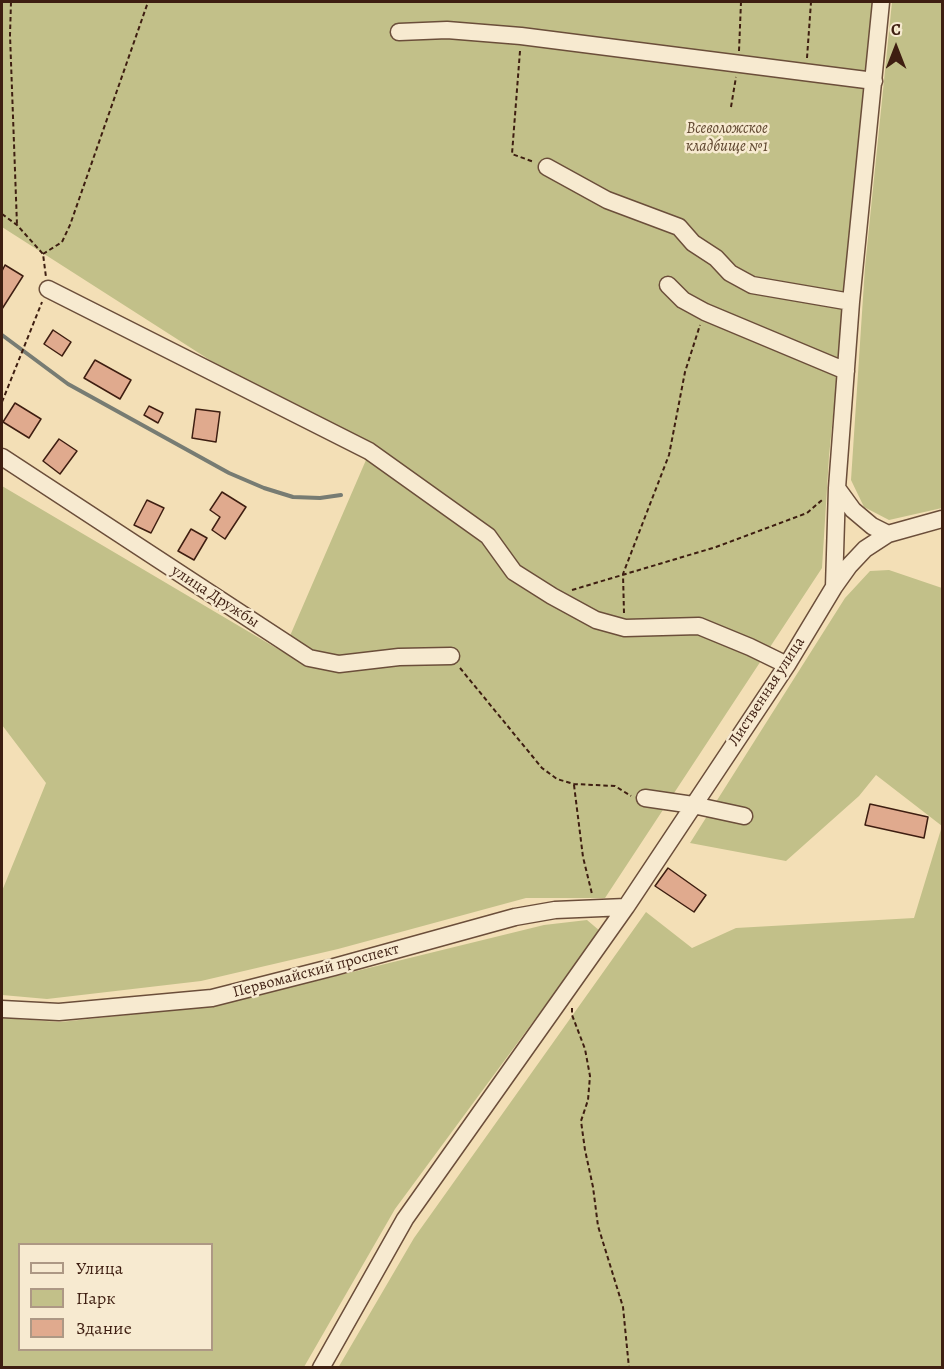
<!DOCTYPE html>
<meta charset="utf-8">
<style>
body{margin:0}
#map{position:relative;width:944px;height:1369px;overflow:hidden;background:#f3dfb6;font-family:Alegreya,serif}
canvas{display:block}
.frame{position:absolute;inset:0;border:3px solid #3e1e11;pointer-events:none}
.legend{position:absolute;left:18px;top:1243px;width:195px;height:108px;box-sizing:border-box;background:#f7ead0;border:2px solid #ad9884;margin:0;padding:8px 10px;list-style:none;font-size:18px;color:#3e1e11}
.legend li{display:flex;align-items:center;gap:12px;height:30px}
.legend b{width:30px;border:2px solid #ad9884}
.north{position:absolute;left:866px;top:18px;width:60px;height:60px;-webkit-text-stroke:4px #f7ead0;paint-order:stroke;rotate:0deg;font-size:16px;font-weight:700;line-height:24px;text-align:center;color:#3e1e11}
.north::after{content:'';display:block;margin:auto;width:21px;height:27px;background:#3e1e11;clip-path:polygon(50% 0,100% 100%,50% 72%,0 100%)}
</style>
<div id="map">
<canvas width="944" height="1369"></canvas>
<div class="frame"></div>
<ul class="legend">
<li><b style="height:8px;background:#f7ead0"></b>Улица</li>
<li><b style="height:16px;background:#c2c089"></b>Парк</li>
<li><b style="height:16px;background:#e0aa8e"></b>Здание</li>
</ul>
<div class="north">С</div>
</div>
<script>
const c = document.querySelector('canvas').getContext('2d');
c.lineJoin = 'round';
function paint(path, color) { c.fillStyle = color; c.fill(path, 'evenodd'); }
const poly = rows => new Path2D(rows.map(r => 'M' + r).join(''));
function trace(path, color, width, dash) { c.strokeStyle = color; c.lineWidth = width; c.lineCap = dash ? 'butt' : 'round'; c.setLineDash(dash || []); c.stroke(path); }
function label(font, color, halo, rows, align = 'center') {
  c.font = font + ' Alegreya,serif'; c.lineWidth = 5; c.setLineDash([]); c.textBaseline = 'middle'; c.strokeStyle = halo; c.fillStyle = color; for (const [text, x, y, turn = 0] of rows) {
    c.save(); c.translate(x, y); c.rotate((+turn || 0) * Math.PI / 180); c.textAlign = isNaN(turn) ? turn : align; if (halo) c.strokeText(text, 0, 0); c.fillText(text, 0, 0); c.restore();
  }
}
const green = poly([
 [2,2,875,2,829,456,822,568,605,898,526,898,338,949,201,981,47,999,2,995,2,891,46,783,2,725,2,486,283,652,366,460,2,227],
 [892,2,942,2,942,508,889,520,864,507,851,480,865,267],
 [889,570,942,588,942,1367,338,1368,414,1238,646,912,692,948,736,928,914,918,942,826,876,775,859,796,786,861,690,843,845,598,870,571],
 [587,920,600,931,395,1209,304,1367,2,1367,2,1018,60,1022,214,1006,544,925],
 [20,1244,212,1244,212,1350,20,1350]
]);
const stream = poly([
 [2,335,68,384,229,473,264,488,293,497,320,498,341,495]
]);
const building = poly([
 [5,265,23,276,2,309,2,271,5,265],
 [53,330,71,342,62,356,44,344,53,330],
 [95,360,131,380,120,399,84,378,95,360],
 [15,403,41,419,29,438,3,422,15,403],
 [149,406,163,413,158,423,144,415,149,406],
 [196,409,220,412,216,442,192,438,196,409],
 [59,439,77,451,60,474,43,461,59,439],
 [222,492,246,507,225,539,212,530,220,517,210,510,222,492],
 [147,500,164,508,151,533,134,525,147,500],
 [191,529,207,538,194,560,178,551,191,529],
 [870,804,928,817,924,838,865,825,870,804],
 [668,868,706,895,694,912,655,886,668,868]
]);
const path = poly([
 [11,2,10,35,17,225],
 [520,51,512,154,534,162],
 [739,51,741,2],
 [807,58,811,2],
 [731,107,736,77],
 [2,214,17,225,43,254,46,277],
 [43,254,62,242,70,225,148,2],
 [2,402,42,302],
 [572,590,716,547,807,513,822,500],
 [624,613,623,574,669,455,685,372,700,325],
 [460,668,542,768,557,779,574,784,615,786,631,796],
 [574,785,583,857,592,894],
 [572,1008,572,1015,585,1049,590,1076,588,1100,581,1121,585,1150,593,1187,598,1226,623,1307,629,1368]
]);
const minor = poly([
 [399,32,447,30,521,36,874,81],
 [547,167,607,200,679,227,693,243,716,258,730,273,752,285,851,302],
 [668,285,683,300,705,312,846,371],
 [48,289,369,451,488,536,514,572,552,596,596,620,625,628,699,626,750,647,787,665],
 [2,457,309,658,339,664,399,657,451,656],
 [837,488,853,510,872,526,888,534],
 [834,587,837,488,851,302,881,2],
 [645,798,693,805,744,816],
 [2,1009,59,1012,212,998,334,967,515,917,555,910,626,907],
 [321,1368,405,1219,626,907,787,665,834,587,849,566,865,549,888,534,942,519]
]);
const parkNames = [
 ["Всеволожское",727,129],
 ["кладбище №1",727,147]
];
const streetNames = [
 ["улица Дружбы",215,597,33],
 ["Лиственная улица",767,692,-57],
 ["Первомайский проспект",316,971,-15]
];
paint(green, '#c2c089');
trace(stream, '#777c73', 4);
paint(building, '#e0aa8e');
trace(building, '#3e1e11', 1.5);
trace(minor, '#6b4e3a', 19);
trace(path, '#3e1e11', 2, [4.5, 3]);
trace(minor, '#f7ead0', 16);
label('italic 16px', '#5f462f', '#f7ead0', parkNames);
label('16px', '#3e1e11', '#f7ead0', streetNames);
</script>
